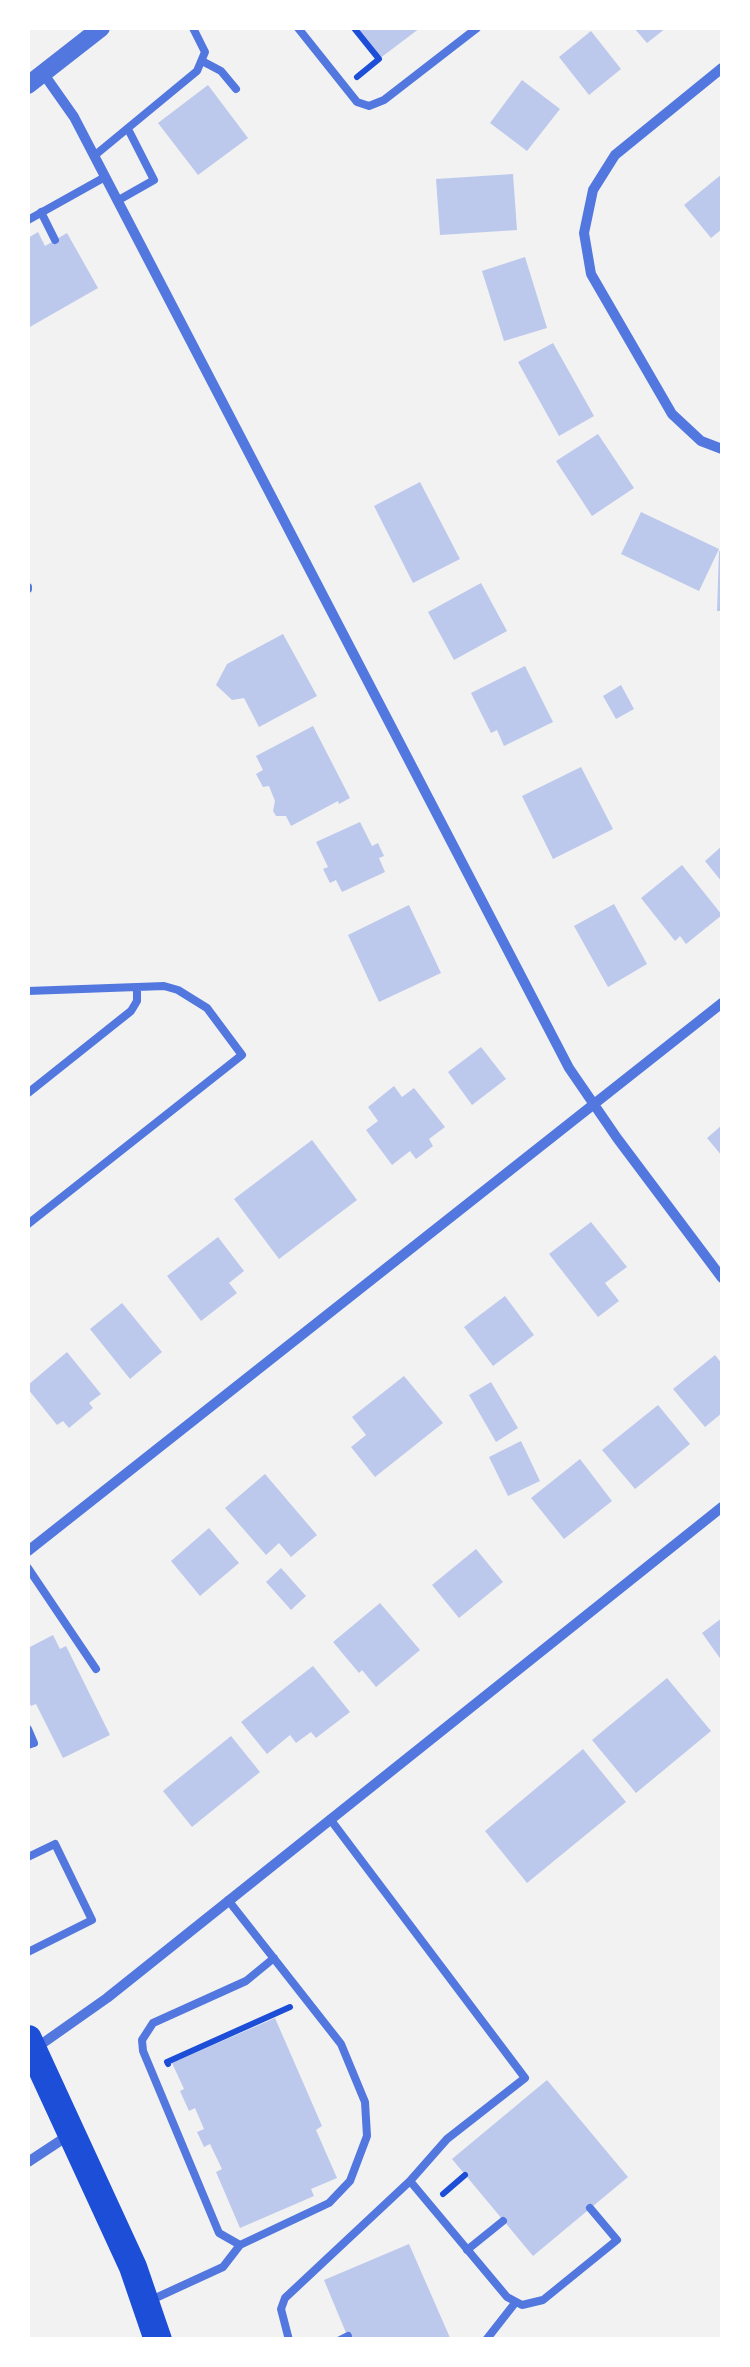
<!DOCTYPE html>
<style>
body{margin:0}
#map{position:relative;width:750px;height:2367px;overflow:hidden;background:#f2f2f2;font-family:Raleway,sans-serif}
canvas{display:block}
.frame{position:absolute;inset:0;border:30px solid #fff;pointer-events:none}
</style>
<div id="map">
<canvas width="750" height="2367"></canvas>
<div class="frame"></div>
</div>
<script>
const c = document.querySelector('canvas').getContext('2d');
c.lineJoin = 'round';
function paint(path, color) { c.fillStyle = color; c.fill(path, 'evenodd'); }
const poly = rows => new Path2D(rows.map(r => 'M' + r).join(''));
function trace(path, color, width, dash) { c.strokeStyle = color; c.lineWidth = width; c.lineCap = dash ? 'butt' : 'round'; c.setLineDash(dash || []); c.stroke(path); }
const building = poly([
 [354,28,420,28,379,59],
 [634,28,666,28,647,43],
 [591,31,621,69,589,95,559,57],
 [522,80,560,109,527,151,490,123],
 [208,85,248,138,198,175,158,123],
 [513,174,517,230,440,235,436,179],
 [722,174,722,229,711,238,684,205],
 [38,232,45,246,67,233,98,288,28,328,28,238],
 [525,257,547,328,504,341,482,271],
 [553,343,594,416,559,436,518,362],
 [598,434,634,488,592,516,556,461],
 [420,482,460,559,413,583,374,506],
 [641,512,719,549,699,591,621,554],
 [719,551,722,551,722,611,717,611],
 [481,583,507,631,454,660,428,612],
 [283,634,317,696,259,727,244,698,232,700,216,685,227,664],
 [525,666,553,722,504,746,497,730,491,733,471,693],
 [621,685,634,709,616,719,603,696],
 [313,726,350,798,339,804,338,801,291,826,286,816,276,816,273,811,275,801,269,786,263,787,256,774,263,770,256,756],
 [581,767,613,829,553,859,522,796],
 [360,822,372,846,378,843,384,856,379,858,385,872,342,892,336,880,330,883,323,869,328,867,316,842],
 [722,846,722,882,705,861],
 [682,865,722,915,686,944,680,936,675,941,641,898],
 [614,904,647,964,608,987,574,926],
 [409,905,441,973,379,1002,348,935],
 [481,1047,506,1079,472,1105,448,1072],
 [394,1086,402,1097,414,1088,445,1127,429,1139,433,1146,416,1159,410,1151,392,1165,366,1130,378,1121,368,1107],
 [722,1125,722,1156,707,1138],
 [312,1140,357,1200,279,1259,234,1199],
 [591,1222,627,1267,605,1283,619,1301,598,1317,549,1254],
 [218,1237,244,1271,229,1283,237,1293,201,1321,167,1276],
 [505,1296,534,1335,493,1366,464,1327],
 [122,1303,162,1352,130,1379,90,1329],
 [67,1352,101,1394,89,1403,93,1408,69,1428,63,1421,57,1425,28,1389,28,1385],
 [715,1355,722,1364,722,1413,705,1427,673,1389],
 [404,1376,443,1423,375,1477,351,1447,366,1435,352,1417],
 [491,1382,518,1428,496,1442,469,1395],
 [658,1405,690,1444,635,1489,602,1450],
 [521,1441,540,1481,508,1496,489,1457],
 [580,1459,612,1501,564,1539,531,1498],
 [265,1474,317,1535,291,1557,279,1543,266,1555,225,1508],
 [209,1528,239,1563,200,1596,171,1561],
 [476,1549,503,1582,459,1618,432,1585],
 [281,1568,306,1596,291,1610,266,1582],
 [380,1603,420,1650,376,1687,362,1670,359,1673,333,1642],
 [722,1618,722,1661,702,1633],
 [53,1635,60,1649,66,1646,110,1735,63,1758,36,1704,31,1706,28,1699,28,1648],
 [313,1666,350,1712,316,1738,311,1732,296,1743,290,1735,267,1754,241,1722],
 [667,1678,711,1731,636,1793,592,1740],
 [231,1736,260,1772,192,1827,163,1791],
 [583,1749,626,1802,527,1883,485,1831],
 [275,2018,322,2126,316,2130,337,2178,311,2189,314,2196,240,2228,216,2172,222,2169,210,2144,204,2147,197,2132,204,2129,195,2108,189,2111,180,2091,184,2089,172,2063],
 [547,2080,628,2177,533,2256,452,2159],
 [409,2244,451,2340,349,2340,324,2280]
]);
const path = poly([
 [354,28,379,59,357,77],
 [168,2064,167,2062,290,2007],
 [443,2194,465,2175]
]);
const service = poly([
 [298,28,357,102,369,106,384,100,477,28],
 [202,61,221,71,236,89],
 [94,156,197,71,205,52,193,28],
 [117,201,154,180,128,129],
 [41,212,55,240],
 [28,220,105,177],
 [28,587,28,589],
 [28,991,164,986,178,990,207,1008,242,1055,28,1224],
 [28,1093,131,1011,137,1001,137,987],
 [28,1568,96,1669],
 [28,1729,34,1743,28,1745],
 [28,1857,55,1844,92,1920,28,1952],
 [410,2181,507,2297,522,2305,543,2300,617,2240,590,2208],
 [240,2245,219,2233,143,2051,142,2040,153,2023,246,1981,274,1958],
 [467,2250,503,2221],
 [149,2301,223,2267,240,2245,329,2203,350,2181,367,2136,365,2102,341,2044,228,1900],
 [289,2340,281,2309,285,2298,410,2181,447,2139,525,2078,330,1819],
 [340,2340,348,2336],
 [486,2340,515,2303]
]);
const minor = poly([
 [722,68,615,155,593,190,584,233,591,274,672,414,701,441,722,449],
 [43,73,74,117,569,1068,617,1138,722,1278],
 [28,1551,722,1003],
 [36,2048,107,1998,722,1507],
 [28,2162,69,2135]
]);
const tertiary = poly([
 [28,85,101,28]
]);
const trunk = poly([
 [28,2039,133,2267,158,2340]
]);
paint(building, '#bdc9ec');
trace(path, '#1d4ed8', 6);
trace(service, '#5277de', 8);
trace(minor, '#5277de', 10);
trace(tertiary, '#5277de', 18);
trace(trunk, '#1d4ed8', 28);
</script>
